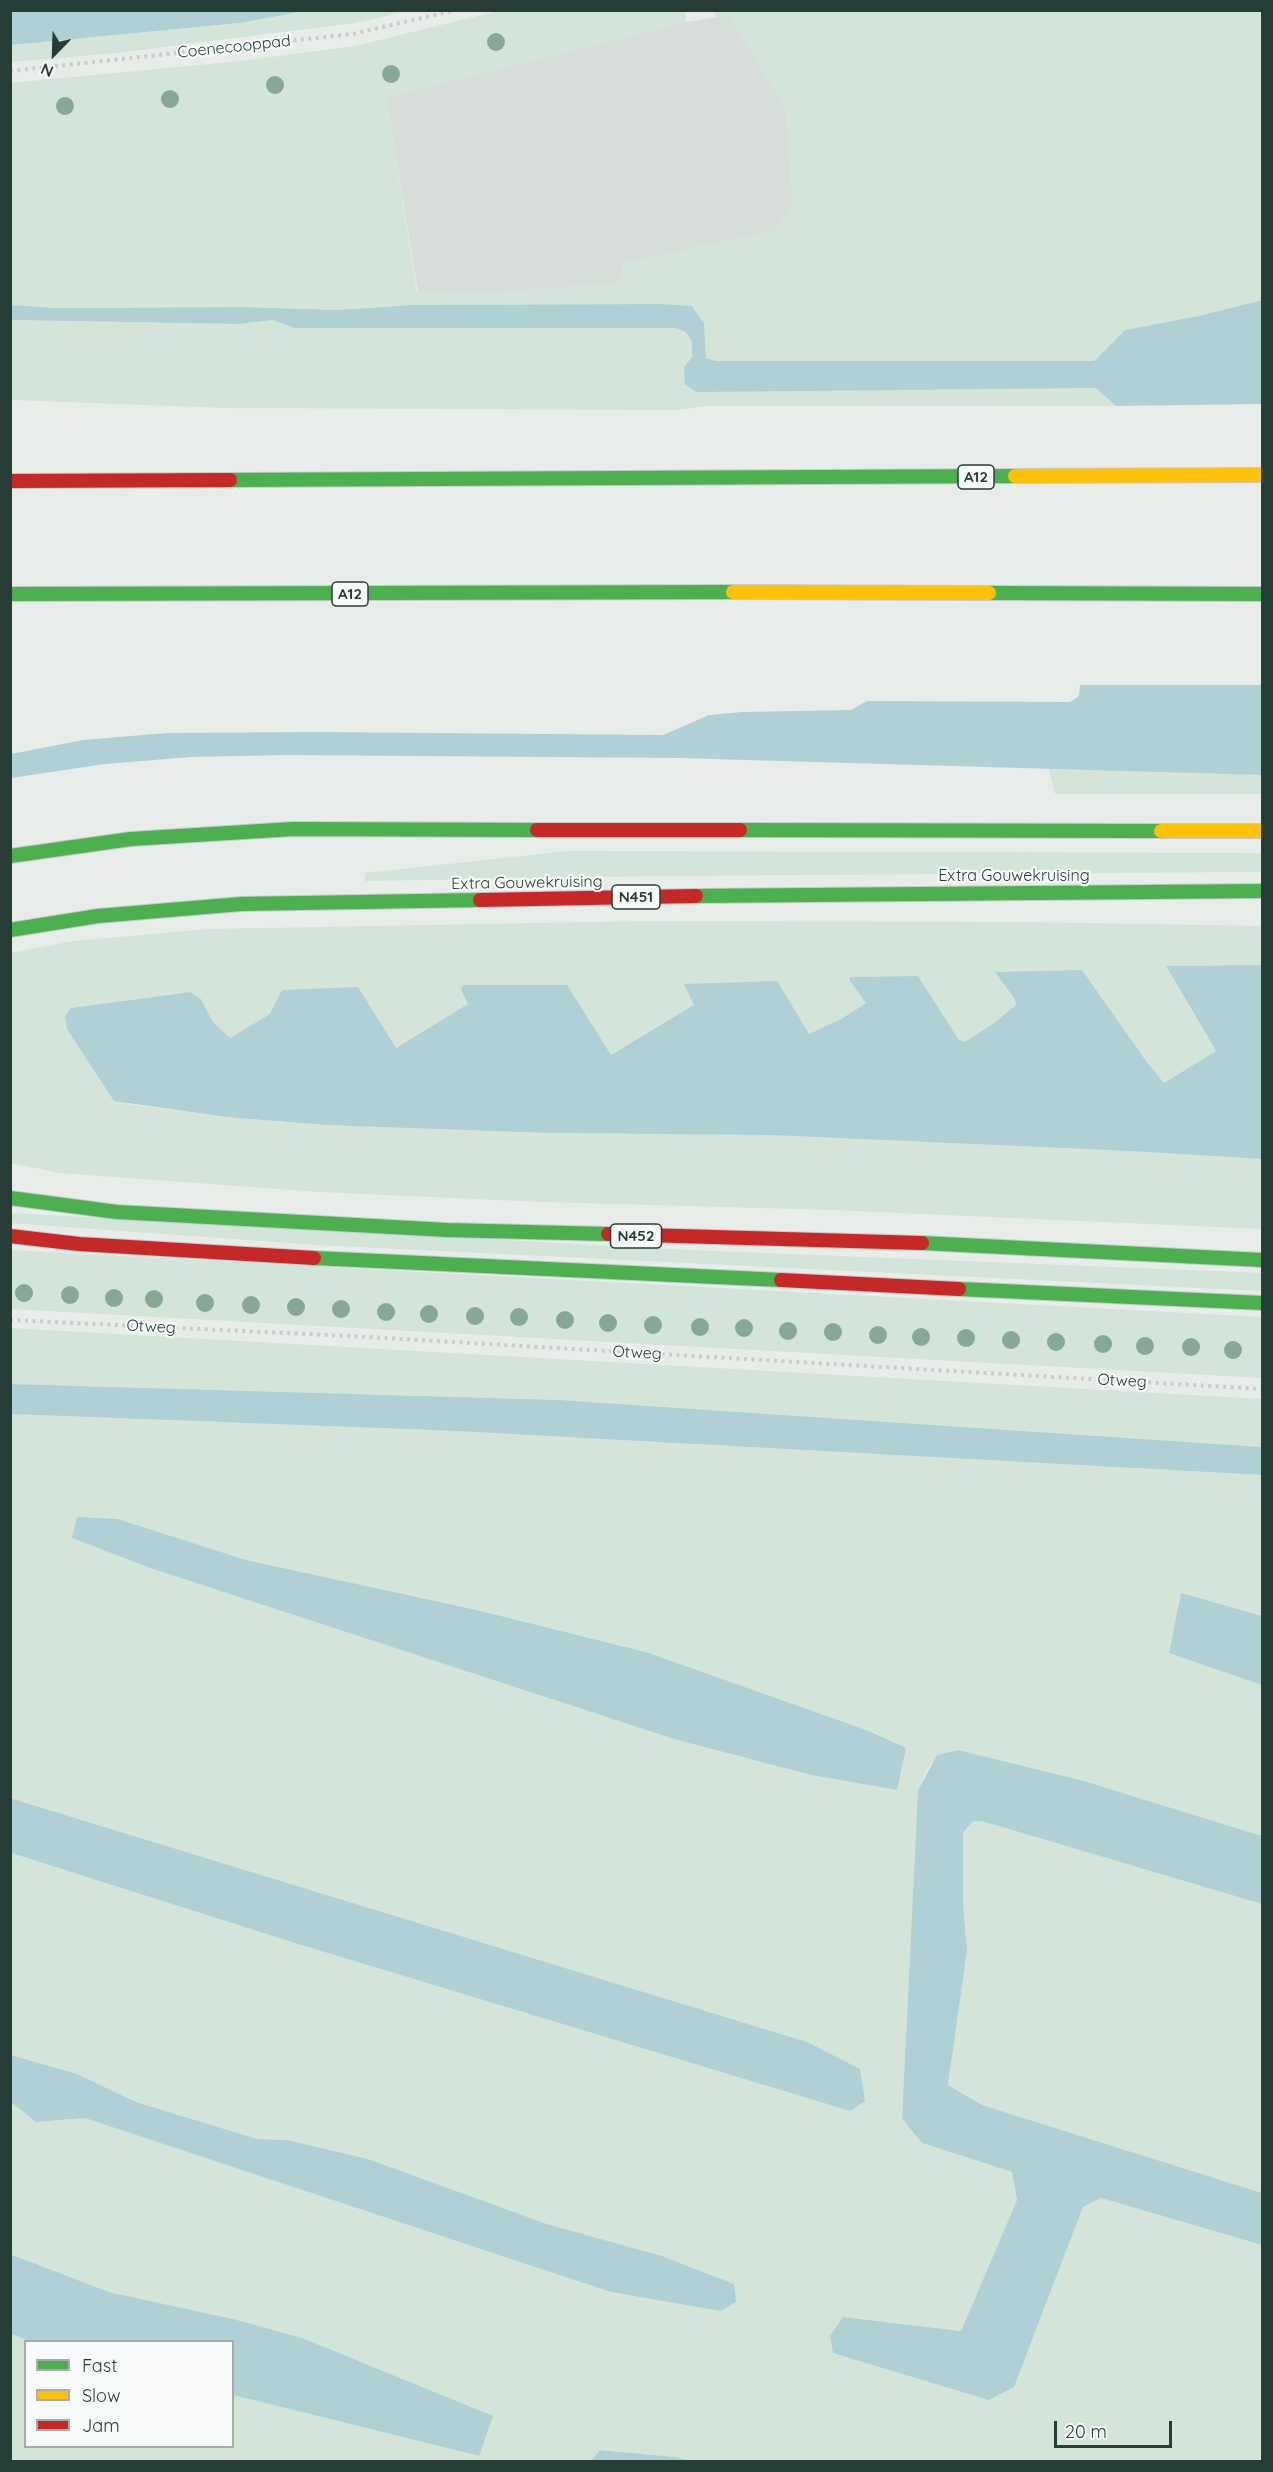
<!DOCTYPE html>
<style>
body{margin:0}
#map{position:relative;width:1273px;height:2472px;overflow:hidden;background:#e8edea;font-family:Quicksand,sans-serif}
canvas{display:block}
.frame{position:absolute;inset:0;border:12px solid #273e38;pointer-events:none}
.legend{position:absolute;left:24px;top:2340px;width:210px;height:108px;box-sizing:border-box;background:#f7faf9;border:2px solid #a4afac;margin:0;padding:8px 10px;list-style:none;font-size:18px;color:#273e38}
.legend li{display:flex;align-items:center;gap:12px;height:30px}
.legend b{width:30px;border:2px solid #a4afac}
.north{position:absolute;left:24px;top:24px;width:60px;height:60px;-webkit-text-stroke:4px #f7faf9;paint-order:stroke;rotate:203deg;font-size:16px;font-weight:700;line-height:24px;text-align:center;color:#273e38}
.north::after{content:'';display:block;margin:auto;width:21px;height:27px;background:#273e38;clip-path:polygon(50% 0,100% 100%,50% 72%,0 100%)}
.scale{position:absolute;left:1054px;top:2421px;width:118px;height:27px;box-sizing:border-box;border:3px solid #273e38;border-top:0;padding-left:8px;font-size:18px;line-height:21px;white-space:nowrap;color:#273e38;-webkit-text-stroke:4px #f7faf9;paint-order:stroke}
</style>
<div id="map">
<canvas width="1273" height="2472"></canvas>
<div class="frame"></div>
<ul class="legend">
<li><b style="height:8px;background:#4caf50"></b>Fast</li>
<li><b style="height:8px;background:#ffc107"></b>Slow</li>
<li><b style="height:8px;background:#c62828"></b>Jam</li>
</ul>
<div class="north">N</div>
<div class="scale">20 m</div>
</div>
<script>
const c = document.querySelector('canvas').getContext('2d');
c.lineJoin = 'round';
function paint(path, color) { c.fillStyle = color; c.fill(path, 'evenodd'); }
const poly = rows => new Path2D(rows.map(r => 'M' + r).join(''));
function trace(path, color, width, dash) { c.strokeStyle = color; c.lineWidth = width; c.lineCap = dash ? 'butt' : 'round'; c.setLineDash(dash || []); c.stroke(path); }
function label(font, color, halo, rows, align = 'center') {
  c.font = font + ' Quicksand,sans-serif'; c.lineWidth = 4.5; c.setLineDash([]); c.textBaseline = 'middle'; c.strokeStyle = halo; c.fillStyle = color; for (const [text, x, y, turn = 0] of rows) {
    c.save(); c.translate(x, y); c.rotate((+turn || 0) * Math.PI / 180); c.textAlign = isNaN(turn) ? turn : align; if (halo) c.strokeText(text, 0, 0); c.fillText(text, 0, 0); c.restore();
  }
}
const built = poly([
 [729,15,786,107,793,205,776,231,624,263,620,284,475,294,418,292,386,97,686,22]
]);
const green = poly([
 [305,11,408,11,355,23,116,53,11,62,10,45,240,23],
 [498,11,685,11,686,22,386,97,417,292,475,294,620,284,624,263,776,231,793,205,786,107,729,15,716,18,715,11,1262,11,1262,300,1198,316,1125,330,1094,361,716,361,706,358,704,323,692,306,661,304,413,305,338,310,243,307,57,308,11,305,10,83,241,61,355,46],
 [11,320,239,324,273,320,294,328,675,328,686,332,692,342,692,357,684,367,1096,388,1116,406,706,406,678,410,227,408,11,400],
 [1048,767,1262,775,1262,794,1055,794],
 [568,851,1262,853,1262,872,661,876,365,881,365,873],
 [648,921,1025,922,1262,926,1262,965,1166,966,1216,1052,1164,1083,1146,1061,996,973,1016,999,1016,1005,994,1023,965,1042,959,1041,918,976,850,977,849,980,866,1003,841,1019,809,1034,685,984,695,1005,611,1055,463,986,461,990,468,1004,396,1048,270,1014,230,1038,213,1022,201,999,190,992,71,1008,128,1104,226,1117,325,1125,547,1133,770,1135,1129,1151,1262,1159,1262,1229,832,1210,543,1202,320,1192,60,1173,10,1163,10,953,74,941,209,929],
 [11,1213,690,1250,1262,1273,1262,1291,317,1245,11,1223],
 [10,1250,1262,1317,1262,1378,11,1309],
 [11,1328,1262,1399,1262,1447,560,1400,11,1384],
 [11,1414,456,1431,1262,1475,1262,1616,1181,1594,1169,1652,1262,1685,1262,1836,1084,1781,958,1750,937,1755,927,1770,918,1790,902,2119,922,2143,1012,2172,1017,2200,961,2331,843,2317,1014,2387,1083,2207,1101,2198,1262,2245,1262,2461,691,2462,675,2457,600,2450,591,2462,11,2461,11,2334,33,2341,26,2342,26,2446,232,2446,233,2395,479,2456,233,2319,109,2292,11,2254,11,2102,36,2122,85,2118,734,2284,662,2256,547,2224,368,2159,287,2140,257,2139,136,2102,77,2074,11,2055,10,1853,298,1944,850,2111,807,2042,11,1798],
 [118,1519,246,1560,477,1610,646,1652,869,1731,906,1748,674,1739,150,1568,72,1538],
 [973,1821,985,1822,1262,1904,1262,2193,982,2105,948,2085,967,1951,963,1903,963,1834]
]);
const water = poly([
 [26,10,305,10,305,11,240,23,11,45,11,12],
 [1262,300,1262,404,1116,406,1096,388,696,392,685,384,684,367,692,357,692,342,686,332,675,328,294,328,273,320,239,324,10,320,11,305,57,308,243,307,338,310,413,305,661,304,692,306,704,323,706,358,716,361,1094,361,1125,330,1198,316],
 [1080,685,1262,685,1262,775,678,758,287,755,191,757,105,764,11,778,11,754,83,740,167,733,316,732,663,735,709,715,742,712,851,710,867,701,1070,702,1079,696],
 [1262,965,1262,1159,1129,1151,770,1135,547,1133,325,1125,226,1117,114,1101,67,1029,65,1016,71,1008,190,992,201,999,213,1022,230,1038,270,1014,282,990,358,987,396,1048,468,1004,461,990,463,985,567,985,611,1055,694,1005,684,984,777,981,809,1034,841,1019,866,1003,849,980,850,977,918,976,959,1040,965,1042,994,1023,1016,1005,1015,999,995,972,1082,970,1146,1061,1164,1083,1216,1051,1166,966],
 [10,1384,560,1400,1262,1447,1262,1475,456,1431,11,1414],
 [77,1517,118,1519,246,1560,477,1610,646,1652,869,1731,906,1748,897,1790,812,1775,674,1739,150,1568,72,1538],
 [1181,1593,1262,1616,1262,1685,1169,1653],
 [958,1750,1084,1781,1262,1836,1262,1904,985,1822,973,1821,963,1833,963,1903,967,1951,948,2085,982,2105,1262,2193,1262,2245,1101,2198,1083,2207,1014,2387,989,2400,833,2353,830,2336,843,2317,961,2331,1017,2200,1012,2172,922,2143,902,2119,918,1790,937,1755],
 [10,1798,807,2042,860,2069,865,2101,850,2111,298,1944,11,1853],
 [11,2055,77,2074,136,2102,257,2139,287,2140,368,2159,547,2224,662,2256,734,2284,736,2302,721,2311,611,2292,85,2118,36,2122,11,2102],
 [10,2254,109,2292,233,2319,302,2338,493,2416,479,2456,233,2395,232,2342,33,2342,11,2334],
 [600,2450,675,2457,691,2461,591,2461]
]);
const path = poly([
 [10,71,353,34,456,10],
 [10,1320,350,1336,1262,1389]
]);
const fast = poly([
 [230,480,1015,476],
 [989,593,1262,594],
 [10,594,733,592],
 [740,830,1161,831],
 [10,856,131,839,293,829,537,830],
 [696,896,1262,891],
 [10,930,98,916,241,904,480,900],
 [10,1198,117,1212,447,1230,608,1234],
 [922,1243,1262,1260],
 [314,1258,781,1280],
 [959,1289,1262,1303]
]);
const slow = poly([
 [1015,476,1262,475],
 [733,592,989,593],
 [1161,831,1262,831]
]);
const jam = poly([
 [10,481,230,480],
 [537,830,740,830],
 [480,900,696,896],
 [608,1234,922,1243],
 [10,1236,79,1244,314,1258],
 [781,1280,959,1289]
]);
const trees = [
 [496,42],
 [391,74],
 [275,85],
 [170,99],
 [65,106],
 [24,1293],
 [70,1295],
 [114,1298],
 [154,1299],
 [205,1303],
 [251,1305],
 [296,1307],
 [341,1309],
 [386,1312],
 [429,1314],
 [475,1316],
 [519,1317],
 [565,1320],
 [608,1323],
 [653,1325],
 [700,1327],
 [744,1328],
 [788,1331],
 [833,1332],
 [878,1335],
 [921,1337],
 [966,1338],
 [1011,1340],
 [1056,1342],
 [1103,1344],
 [1145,1346],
 [1191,1347],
 [1233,1350]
];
const shields = [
 [976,477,36],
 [350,594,36],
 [636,897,48],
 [636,1236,51]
];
const shieldNames = [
 ["A12",976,477],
 ["A12",350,594],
 ["N451",636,897],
 ["N452",636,1236]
];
const streetNames = [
 ["Coenecooppad",234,47,-6],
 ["Extra Gouwekruising",1014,876],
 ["Extra Gouwekruising",527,883,-1],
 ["Otweg",151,1327,3],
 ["Otweg",637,1353,3],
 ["Otweg",1122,1381,3]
];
paint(built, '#d7deda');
paint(green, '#d3e4d8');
paint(water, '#afd1d5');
trace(fast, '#c4cbc8', 16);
trace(slow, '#c4cbc8', 16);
trace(jam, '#c4cbc8', 16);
trace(path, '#c8cecc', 4, [3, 4.5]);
trace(fast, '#4caf50', 14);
trace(slow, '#ffc107', 14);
trace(jam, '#c62828', 14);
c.fillStyle = '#86a993';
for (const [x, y] of trees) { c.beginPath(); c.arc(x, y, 9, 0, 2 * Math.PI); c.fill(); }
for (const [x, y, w] of shields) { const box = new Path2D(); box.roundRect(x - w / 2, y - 12, w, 24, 4.5); c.fillStyle = '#f7faf9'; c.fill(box); trace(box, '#273e38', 1.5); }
label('bold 15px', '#273e38', null, shieldNames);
label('16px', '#273e38', '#f7faf9', streetNames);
</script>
